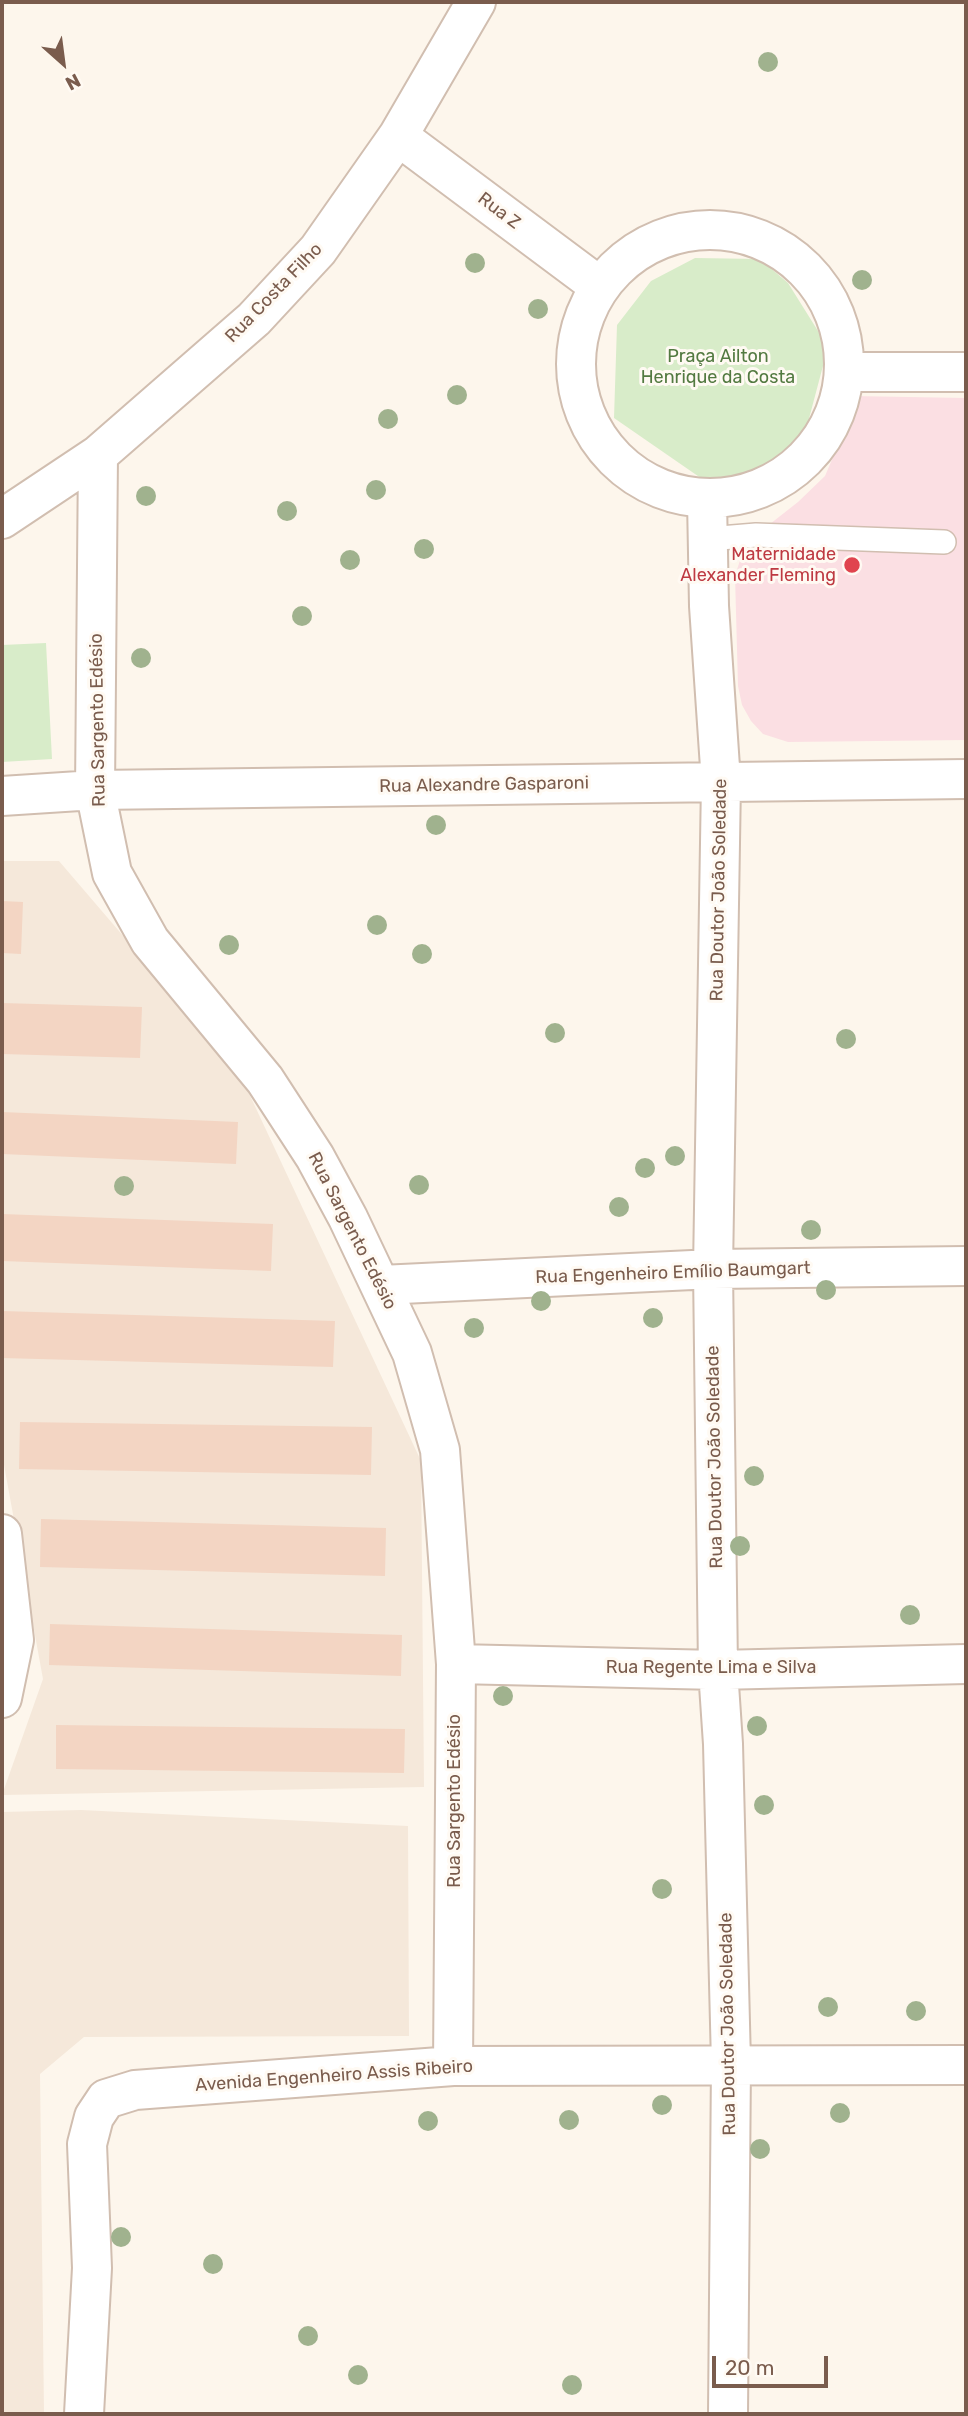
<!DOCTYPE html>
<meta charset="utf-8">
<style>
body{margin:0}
#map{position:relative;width:968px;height:2416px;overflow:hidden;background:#fdf6ec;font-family:Rubik,sans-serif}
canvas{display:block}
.frame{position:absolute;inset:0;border:4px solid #7a5c4d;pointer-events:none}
.north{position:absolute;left:28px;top:28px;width:70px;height:70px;-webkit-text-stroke:5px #fffaf3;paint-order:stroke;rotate:152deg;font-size:19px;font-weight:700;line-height:28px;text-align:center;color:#7a5c4d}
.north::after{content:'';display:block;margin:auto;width:24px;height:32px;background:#7a5c4d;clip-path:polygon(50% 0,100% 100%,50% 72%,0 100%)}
.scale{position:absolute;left:712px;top:2356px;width:116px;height:32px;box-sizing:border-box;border:4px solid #7a5c4d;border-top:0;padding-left:9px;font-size:21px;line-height:24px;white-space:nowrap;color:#7a5c4d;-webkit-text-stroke:5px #fffaf3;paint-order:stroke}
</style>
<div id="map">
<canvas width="968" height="2416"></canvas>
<div class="frame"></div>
<div class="north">N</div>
<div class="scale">20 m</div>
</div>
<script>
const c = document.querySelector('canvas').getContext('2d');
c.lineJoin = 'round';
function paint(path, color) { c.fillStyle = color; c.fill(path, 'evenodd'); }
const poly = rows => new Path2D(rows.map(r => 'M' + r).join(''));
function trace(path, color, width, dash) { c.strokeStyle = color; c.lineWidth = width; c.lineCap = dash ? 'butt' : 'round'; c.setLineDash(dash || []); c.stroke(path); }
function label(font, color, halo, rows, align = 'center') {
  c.font = font + ' Rubik,sans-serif'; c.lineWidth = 6; c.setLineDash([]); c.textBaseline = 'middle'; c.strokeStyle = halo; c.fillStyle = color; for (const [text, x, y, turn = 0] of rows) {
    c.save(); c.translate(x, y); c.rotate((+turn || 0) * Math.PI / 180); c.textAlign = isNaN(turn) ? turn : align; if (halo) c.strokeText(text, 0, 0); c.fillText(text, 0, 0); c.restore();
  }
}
const residential = poly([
 [2,861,59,861,238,1070,421,1461,424,1787,2,1795,43,1679,2,1454],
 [81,1810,408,1826,409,2036,84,2037,40,2074,44,2414,2,2414,2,1812]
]);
const medical = poly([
 [851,396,966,398,966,740,788,742,763,734,751,721,742,705,738,686,735,576,742,554,756,535,798,502,825,476,842,436]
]);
const green = poly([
 [695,258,760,259,788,283,828,347,802,445,744,477,708,483,614,418,617,325,651,281],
 [46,643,52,759,2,762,2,645]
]);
const building = poly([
 [2,901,23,902,21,954,2,953],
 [2,1003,142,1007,140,1058,2,1054],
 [2,1112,238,1122,236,1164,2,1154],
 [2,1214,273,1224,271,1271,2,1261],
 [2,1311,335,1321,333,1367,2,1358],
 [20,1422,372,1427,371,1475,19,1469],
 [41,1519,386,1528,385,1576,40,1567],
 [50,1624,402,1635,401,1676,49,1665],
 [56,1725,405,1729,404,1773,56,1769]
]);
const service = poly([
 [708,539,756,535,944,542]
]);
const minor = poly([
 [398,136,599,286],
 '576 364a134 134 0 1 1 268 0a134 134 0 1 1-268 0Z',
 [845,372,966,372],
 [98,455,95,790,112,873,150,941,265,1080,315,1157,348,1218,412,1353,440,1450,456,1664,453,2066],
 [707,500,709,606,721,782,713,1269,718,1670,723,1744,731,2063,728,2414],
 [2,519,98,455,254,319,318,250,398,136,476,2],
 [2,796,95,790,966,779],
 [381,1285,713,1269,966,1266],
 [2,1534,14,1640,2,1698],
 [456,1664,718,1670,966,1664],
 [84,2414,92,2268,87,2144,94,2117,106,2099,135,2090,453,2066,966,2065]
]);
const trees = [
 [768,62],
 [475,263],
 [862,280],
 [538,309],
 [457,395],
 [388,419],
 [376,490],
 [146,496],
 [287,511],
 [424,549],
 [350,560],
 [302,616],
 [141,658],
 [436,825],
 [377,925],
 [229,945],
 [422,954],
 [555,1033],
 [846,1039],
 [675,1156],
 [645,1168],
 [419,1185],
 [124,1186],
 [619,1207],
 [811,1230],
 [826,1290],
 [541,1301],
 [653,1318],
 [474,1328],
 [754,1476],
 [740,1546],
 [910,1615],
 [503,1696],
 [757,1726],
 [764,1805],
 [662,1889],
 [828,2007],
 [916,2011],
 [662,2105],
 [840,2113],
 [569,2120],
 [428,2121],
 [760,2149],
 [121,2237],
 [213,2264],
 [308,2336],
 [358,2375],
 [572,2385]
];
const markers = [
 [852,565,9,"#e0444e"]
];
const streetNames = [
 ["Rua Z",499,211,37],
 ["Rua Costa Filho",274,293,-46],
 ["Rua Sargento Edésio",98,720,-91],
 ["Rua Alexandre Gasparoni",484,785,-1],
 ["Rua Doutor João Soledade",719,890,-89],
 ["Rua Sargento Edésio",352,1231,63],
 ["Rua Engenheiro Emílio Baumgart",673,1273,-2],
 ["Rua Doutor João Soledade",715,1457,-91],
 ["Rua Regente Lima e Silva",711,1668],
 ["Rua Sargento Edésio",455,1801,-90],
 ["Rua Doutor João Soledade",728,2024,-91],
 ["Avenida Engenheiro Assis Ribeiro",334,2076,-4]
];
const parkNames = [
 ["Praça Ailton",718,357],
 ["Henrique da Costa",718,378]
];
const healthNames = [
 ["Maternidade",836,555],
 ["Alexander Fleming",836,576]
];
paint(residential, '#f5e8da');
paint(medical, '#fbdfe3');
paint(green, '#d8ecc9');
paint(building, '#f3d5c3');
trace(service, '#d1beb0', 26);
trace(minor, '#d1beb0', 42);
trace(service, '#fff', 23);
trace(minor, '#fff', 38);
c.fillStyle = '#a0b28e';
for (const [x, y] of trees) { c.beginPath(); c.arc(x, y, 10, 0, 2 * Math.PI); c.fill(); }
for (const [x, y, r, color] of markers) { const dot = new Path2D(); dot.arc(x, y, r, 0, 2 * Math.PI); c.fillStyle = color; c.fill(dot); trace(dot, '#fffaf3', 2.5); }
label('18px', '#7a5c4d', '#fffaf3', streetNames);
label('18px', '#537a41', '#fffaf3', parkNames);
label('18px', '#be3a42', '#fffaf3', healthNames, 'right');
</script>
